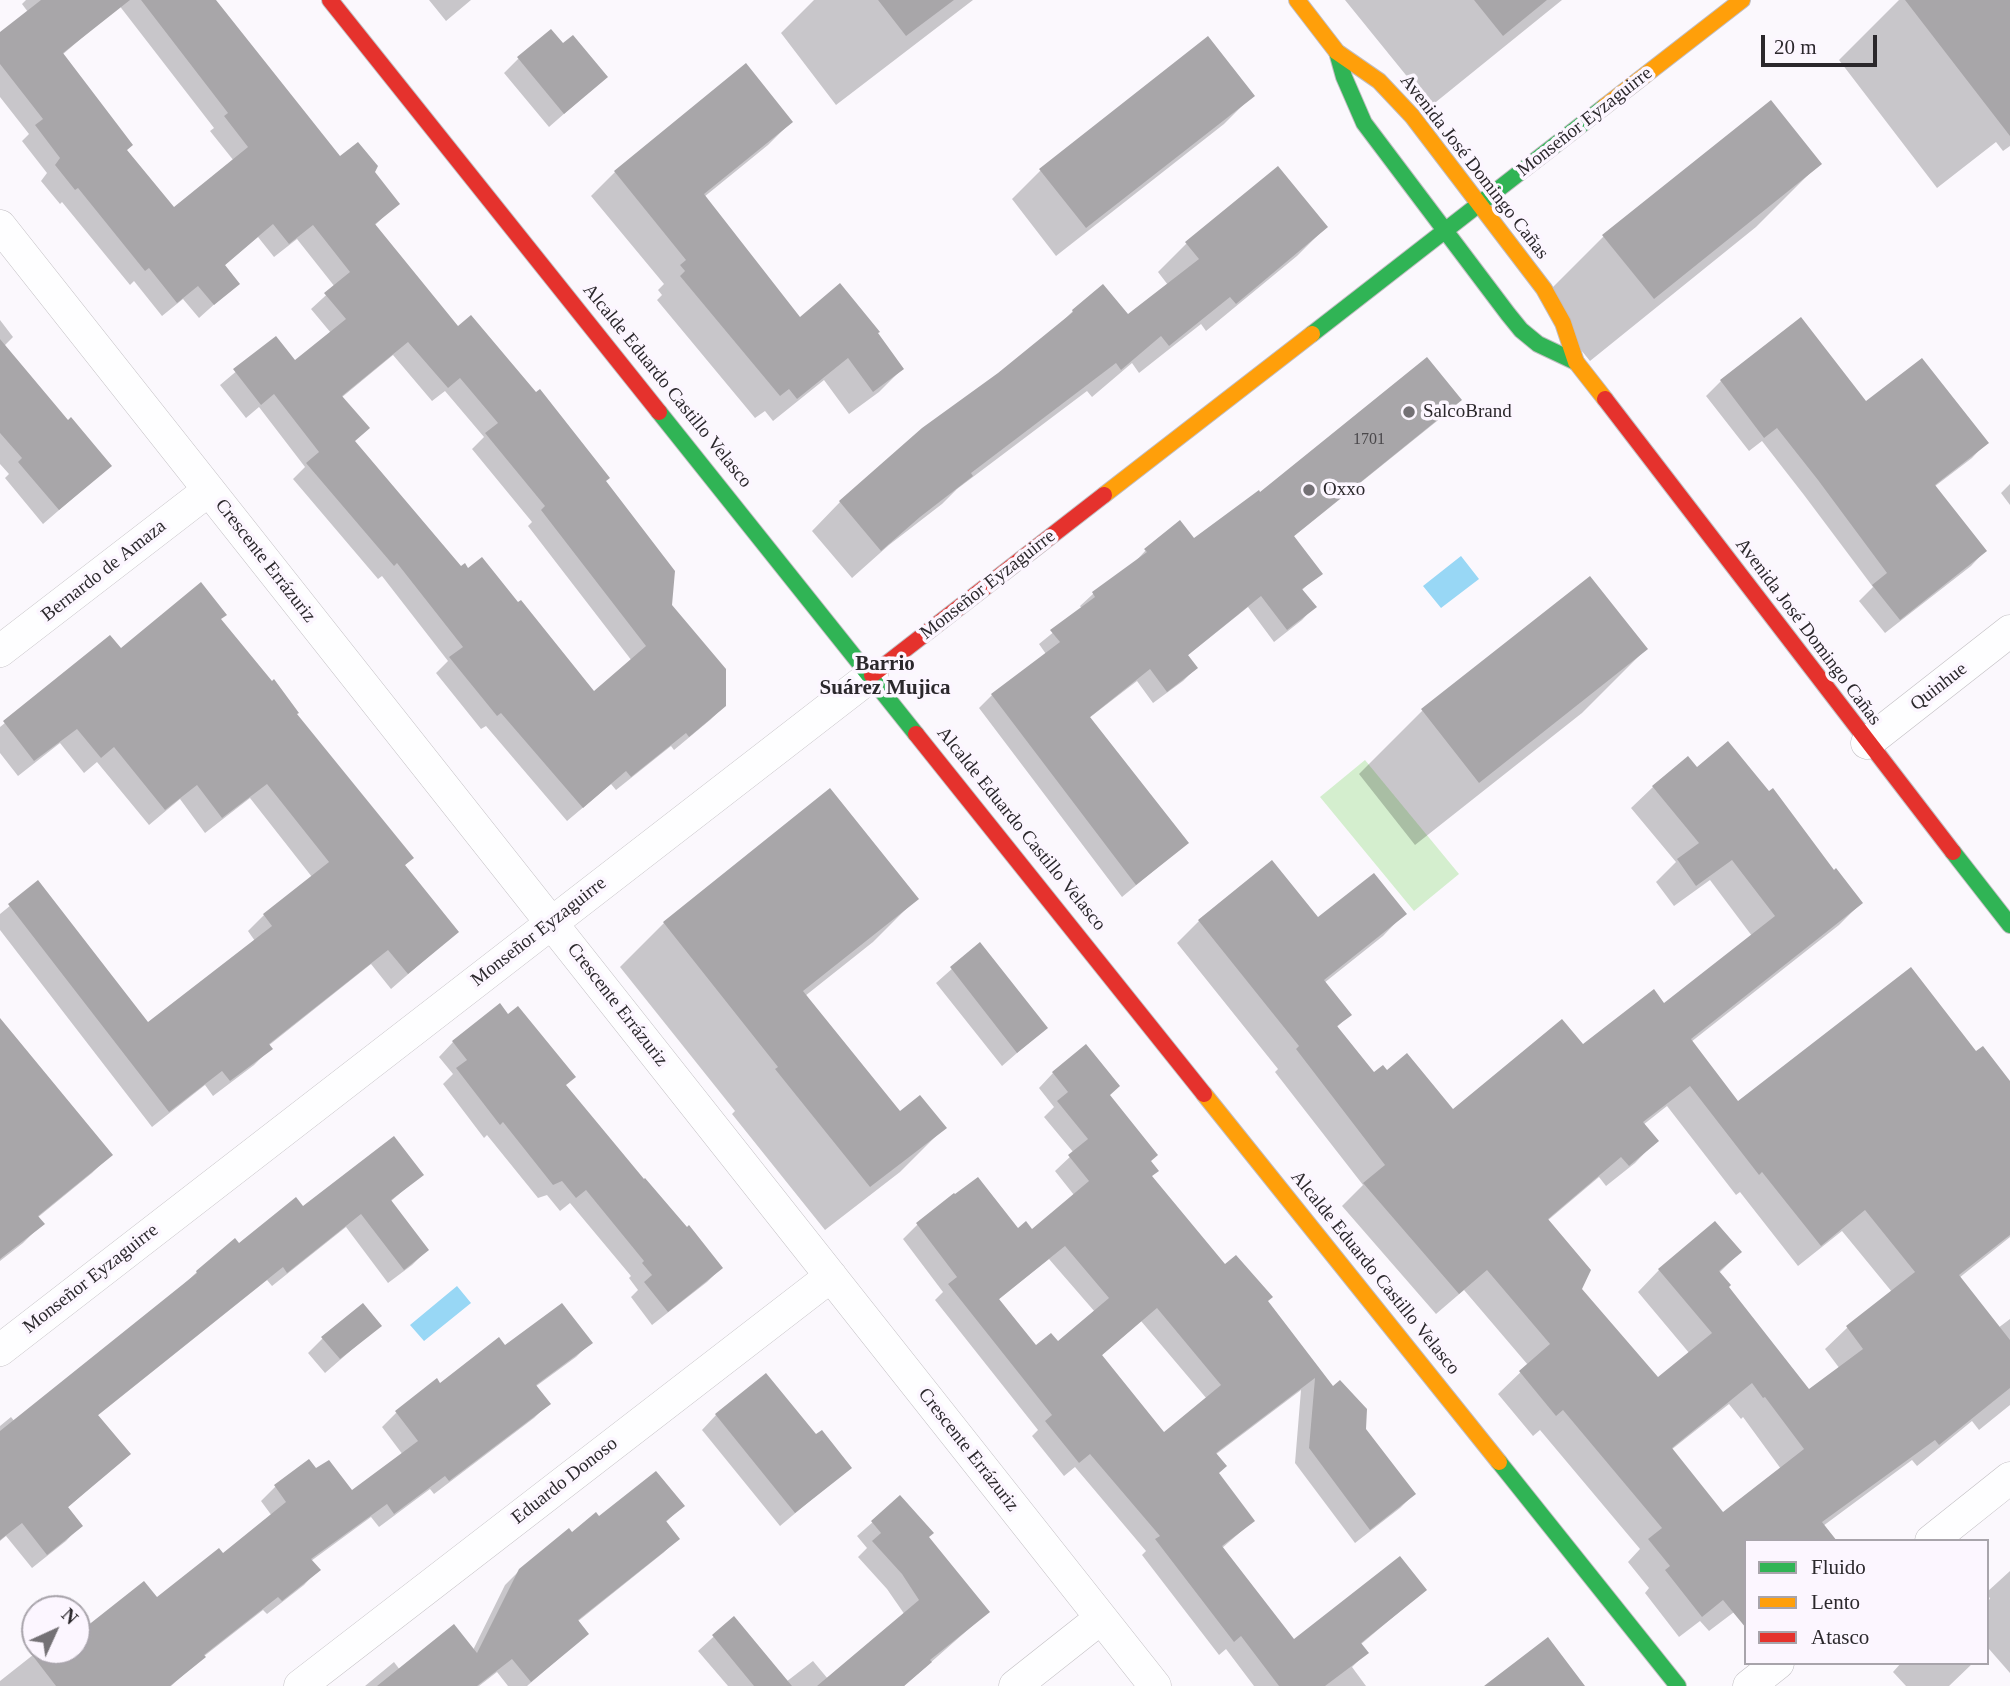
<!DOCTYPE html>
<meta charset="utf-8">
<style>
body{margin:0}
#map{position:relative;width:2010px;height:1686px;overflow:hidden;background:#fbf8fd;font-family:Georgia,serif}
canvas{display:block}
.legend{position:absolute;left:1744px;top:1539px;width:245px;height:126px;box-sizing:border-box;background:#fcf6ff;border:2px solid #a8a4ab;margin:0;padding:9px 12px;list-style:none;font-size:21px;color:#2b282c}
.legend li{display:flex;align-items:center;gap:14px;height:35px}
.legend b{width:35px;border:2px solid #a8a4ab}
.north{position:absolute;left:21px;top:1595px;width:70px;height:70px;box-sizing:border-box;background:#fcf6ff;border:2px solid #a8a4ab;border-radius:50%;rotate:45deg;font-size:19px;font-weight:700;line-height:28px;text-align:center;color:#2b282c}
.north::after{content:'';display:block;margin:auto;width:24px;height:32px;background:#747175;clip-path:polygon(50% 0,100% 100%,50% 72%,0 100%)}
.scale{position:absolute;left:1761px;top:35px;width:116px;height:32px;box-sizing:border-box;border:4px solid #2b282c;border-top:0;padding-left:9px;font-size:21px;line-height:24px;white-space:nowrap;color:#2b282c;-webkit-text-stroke:5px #fcf6ff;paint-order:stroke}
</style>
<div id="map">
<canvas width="2010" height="1686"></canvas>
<ul class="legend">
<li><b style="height:9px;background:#30b455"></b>Fluido</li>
<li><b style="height:9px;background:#ff9f0a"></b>Lento</li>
<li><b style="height:9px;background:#e5322d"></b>Atasco</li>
</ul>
<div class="north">N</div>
<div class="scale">20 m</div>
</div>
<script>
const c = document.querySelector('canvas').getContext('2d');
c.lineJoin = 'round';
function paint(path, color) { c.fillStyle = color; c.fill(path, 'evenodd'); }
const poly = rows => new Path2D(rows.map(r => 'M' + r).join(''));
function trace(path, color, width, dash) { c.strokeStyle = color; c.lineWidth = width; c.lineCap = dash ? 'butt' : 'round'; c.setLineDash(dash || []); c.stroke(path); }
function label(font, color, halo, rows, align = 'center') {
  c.font = font + ' Georgia,serif'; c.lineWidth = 7; c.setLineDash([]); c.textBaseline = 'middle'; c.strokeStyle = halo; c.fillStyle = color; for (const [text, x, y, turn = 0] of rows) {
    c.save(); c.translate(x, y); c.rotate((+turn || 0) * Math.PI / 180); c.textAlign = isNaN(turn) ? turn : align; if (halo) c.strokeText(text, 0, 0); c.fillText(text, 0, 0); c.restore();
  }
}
const green = poly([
 [1365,760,1459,874,1414,911,1320,797]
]);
const water = poly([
 [1461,556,1479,579,1441,608,1423,586],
 [457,1286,471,1303,424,1341,410,1325]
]);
const shadow = poly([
 [26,0,106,0,114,10,62,55,125,151,174,209,234,161,210,131,214,128,115,0,214,0,340,158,372,172,397,204,374,226,458,328,604,481,725,705,710,720,674,750,671,746,616,790,611,784,567,821,486,726,481,729,436,673,448,661,382,576,378,579,293,479,305,467,259,407,246,418,220,385,276,338,294,362,331,333,311,309,335,287,297,239,274,257,258,237,224,266,238,283,199,318,183,299,162,316,134,281,130,285,62,202,60,204,41,181,47,173,22,141,29,134,0,97,0,34,28,12,22,4],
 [393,355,432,401,445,391,484,437,472,449,532,522,528,526,632,661,594,694,461,569,353,442,341,398],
 [429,0,471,0,446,21],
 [814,0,973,0,836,105,781,33],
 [1345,0,1562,0,1431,106],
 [1899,0,2010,0,2010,146,2003,151,1996,142,1937,188,1839,60],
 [563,46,606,77,549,127,504,73,519,58],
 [746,66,791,122,768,145,704,197,799,319,876,333,902,369,879,392,849,414,824,380,773,421,765,411,755,418,657,300,662,295,658,290,664,284,591,196,615,172],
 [1253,95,1224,124,1056,256,1012,199,1040,171],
 [1819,164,1756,227,1590,361,1540,300,1604,236],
 [1326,227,1297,256,1206,331,1201,324,1139,373,1132,363,1092,397,1087,391,957,489,942,504,889,545,852,578,812,531,840,502,1056,328,1073,311,1127,317,1168,285,1158,272,1186,244],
 [0,320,13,337,4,346,68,422,110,466,43,524,5,478,9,474,0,464],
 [1801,320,1865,404,1986,443,1972,458,1934,487,1985,551,1971,566,1885,633,1859,601,1873,587,1804,495,1762,441,1749,451,1706,396,1721,381],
 [1460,400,1447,413,1293,537,1320,573,1302,590,1314,607,1302,620,1274,642,1248,607,1187,656,1196,668,1183,681,1153,703,1137,681,1089,718,1187,843,1122,897,979,708,992,695,1046,654,1039,644,1082,609,1080,606,1093,594,1134,563,1146,550,1194,541,1260,495],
 [2010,484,2010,505,2001,493],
 [219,620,412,858,404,866,457,932,391,989,371,964,268,1046,270,1049,254,1065,213,1096,205,1085,152,1127,0,930,0,914,38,883,148,1024,255,941,248,931,264,915,312,877,250,798,205,833,180,799,149,825,97,762,84,773,60,743,18,776,0,753,0,727,110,637,121,650],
 [1646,649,1582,713,1415,845,1359,774,1423,710],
 [1696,770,1834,872,1861,903,1839,925,1691,1042,1738,1103,1976,1053,2010,1083,2010,1237,1959,1278,1998,1328,2010,1319,2010,1405,1979,1430,1972,1421,1917,1466,1912,1460,1823,1526,1746,1541,1746,1603,1709,1631,1700,1621,1679,1637,1645,1593,1649,1588,1628,1562,1640,1549,1540,1430,1533,1436,1498,1394,1528,1365,1464,1290,1436,1314,1342,1206,1363,1185,1275,1072,1278,1069,1177,943,1199,921,1272,863,1318,920,1404,914,1383,936,1324,983,1349,1015,1336,1028,1373,1075,1452,1111,1664,1006,1752,936,1710,880,1674,906,1656,882,1676,862,1631,808,1653,787],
 [1667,1106,1736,1195,1740,1192,1798,1266,1842,1231,1892,1292,1847,1328,1825,1349,1840,1369,1809,1392,1727,1287,1719,1273,1740,1252,1659,1270,1638,1292,1690,1354,1658,1380,1580,1290,1547,1221,1599,1177,1606,1186,1635,1163,1656,1141,1643,1125],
 [1729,1404,1741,1419,1743,1417,1781,1469,1723,1514,1671,1450],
 [917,898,873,942,805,996,899,1113,944,1128,900,1172,825,1230,732,1114,735,1111,620,967,664,923],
 [980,944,1046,1028,1002,1066,936,983],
 [0,1041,111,1154,92,1173,37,1218,42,1224,23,1243,0,1261],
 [453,1042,564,1086,644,1181,721,1268,707,1282,652,1325,631,1297,638,1290,629,1278,631,1276,570,1203,560,1211,547,1195,538,1198,487,1135,484,1138,443,1084,453,1074,439,1057],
 [1053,1073,1109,1096,1149,1161,1151,1176,1225,1266,1266,1302,1414,1494,1400,1508,1355,1543,1295,1463,1301,1390,1215,1455,1217,1473,1253,1521,1221,1549,1294,1641,1425,1590,1360,1645,1366,1653,1352,1667,1366,1686,1254,1686,1226,1649,1219,1655,1142,1555,1146,1551,1075,1467,1064,1476,1032,1436,1038,1430,935,1300,943,1292,903,1239,918,1224,1032,1231,1074,1195,1055,1171,1074,1153,1044,1117,1054,1107,1039,1088],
 [1049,1259,1095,1312,1058,1344,1036,1347,998,1300],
 [1141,1321,1207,1399,1164,1435,1101,1356],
 [421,1175,390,1202,427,1250,412,1265,388,1283,346,1227,272,1286,267,1280,97,1416,128,1454,66,1509,80,1526,66,1541,32,1568,6,1536,0,1541,0,1426,11,1417,15,1422,182,1286,197,1272,239,1246,303,1209],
 [379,1326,325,1373,308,1353,323,1338],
 [590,1343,576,1357,535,1387,548,1404,534,1418,434,1494,430,1489,379,1527,371,1517,311,1561,318,1570,304,1585,267,1614,263,1610,203,1657,171,1686,0,1686,0,1681,38,1651,77,1651,77,1620,83,1615,91,1625,157,1600,223,1555,272,1516,261,1501,275,1487,316,1471,351,1493,403,1455,382,1427,396,1413,437,1381,440,1385,504,1348],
 [716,1415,816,1437,849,1468,780,1526,702,1430],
 [900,1498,927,1537,988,1612,904,1686,728,1686,698,1651,734,1618,786,1682,813,1661,828,1679,905,1615,887,1589,858,1557,867,1548,857,1536],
 [682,1506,665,1523,678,1539,663,1553,577,1622,587,1634,527,1686,508,1686,497,1672,479,1686,365,1686,394,1662,400,1670,473,1650,505,1585,520,1570,598,1518],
 [2010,1571,2010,1673,1989,1649,1987,1650,1987,1601,1990,1599,1987,1592],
 [1901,1663,1973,1663,1949,1686,1906,1686,1893,1672]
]);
const building = poly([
 [41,0,130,0,63,53,133,145,127,150,174,207,248,147,224,116,228,113,141,0,216,0,340,156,358,142,378,166,375,172,400,204,375,224,458,326,471,315,536,392,540,389,610,478,606,481,675,571,672,605,726,669,726,706,689,737,686,733,631,777,626,771,583,808,501,713,497,716,449,657,463,647,397,563,394,566,306,463,319,452,274,394,261,405,233,369,276,336,295,360,346,319,324,293,350,272,313,225,289,244,273,224,225,265,240,284,214,305,198,286,177,303,149,268,145,271,78,188,75,190,55,165,60,158,35,125,43,119,0,64,0,32],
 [408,342,448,388,460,378,498,423,485,433,545,506,541,510,646,646,594,691,521,600,518,602,482,557,468,568,465,563,461,566,355,441,370,428,342,396],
 [878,0,954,0,906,36],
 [1474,0,1547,0,1503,36],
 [1905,0,2010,0,2010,136],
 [551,29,563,43,573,35,608,77,564,114,517,57],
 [1208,36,1255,96,1086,228,1039,169],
 [746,63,793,122,704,194,800,317,840,283,880,332,878,333,904,369,873,392,848,358,797,399,789,389,780,396,680,276,685,271,680,265,686,260,614,171],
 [1771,100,1822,164,1654,299,1602,235],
 [1278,166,1328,227,1236,304,1230,297,1169,346,1161,336,1121,370,1116,363,971,473,973,476,920,517,881,551,839,501,922,428,998,373,1073,312,1072,310,1103,284,1128,314,1199,259,1185,242],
 [1801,317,1866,401,1922,358,1989,443,1935,485,1987,551,1900,620,1872,585,1887,573,1818,480,1777,428,1764,438,1720,380],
 [0,339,68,420,71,417,112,466,59,510,18,462,22,458,0,433],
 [1427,357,1462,400,1294,536,1323,574,1302,589,1317,607,1287,630,1261,596,1188,655,1198,668,1167,692,1150,669,1090,717,1189,843,1136,885,991,694,1060,642,1050,630,1095,597,1092,592,1147,552,1144,549,1180,520,1194,538,1259,490,1260,492],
 [1590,576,1648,649,1479,783,1421,709],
 [201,582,227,615,221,619,272,681,274,679,299,713,297,714,414,858,405,865,459,932,408,974,388,950,269,1044,273,1049,230,1081,222,1071,169,1112,8,904,38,880,148,1022,272,926,263,914,329,862,267,784,222,818,197,785,165,810,114,747,101,758,77,729,34,761,3,721,110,635,121,648],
 [1728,741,1769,791,1773,788,1834,870,1836,868,1863,903,1691,1039,1738,1101,1911,967,1976,1051,1983,1046,2010,1081,2010,1235,1959,1275,2010,1340,2010,1388,1939,1445,1935,1440,1822,1522,1837,1541,1746,1541,1746,1628,1723,1600,1702,1617,1665,1570,1670,1566,1648,1539,1662,1528,1563,1410,1556,1416,1519,1371,1550,1344,1487,1270,1459,1294,1363,1183,1385,1165,1296,1049,1299,1046,1198,920,1272,860,1318,917,1374,873,1407,914,1324,980,1352,1015,1337,1026,1374,1072,1383,1065,1387,1070,1407,1053,1453,1109,1562,1019,1583,1044,1654,989,1664,1003,1775,916,1732,860,1696,886,1677,859,1699,843,1652,786,1688,756,1697,767],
 [1690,1086,1759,1175,1762,1172,1821,1246,1865,1210,1915,1272,1846,1326,1863,1349,1809,1389,1729,1287,1731,1285,1719,1271,1742,1252,1715,1221,1658,1269,1712,1333,1658,1377,1582,1289,1591,1270,1548,1219,1621,1157,1629,1166,1659,1141,1643,1122],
 [1752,1383,1763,1398,1765,1397,1804,1449,1723,1512,1672,1448],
 [830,788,919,899,803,991,900,1111,920,1095,947,1128,870,1187,775,1069,778,1067,663,922],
 [980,942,1048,1028,1017,1053,950,967],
 [500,1003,508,1014,518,1006,576,1077,566,1085,644,1179,645,1178,687,1227,689,1225,723,1268,668,1312,644,1282,652,1275,642,1263,644,1261,586,1190,576,1198,562,1181,553,1185,503,1122,500,1125,456,1068,467,1060,452,1041],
 [0,1018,113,1155,38,1216,45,1224,0,1259],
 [1086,1044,1120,1086,1110,1095,1158,1155,1151,1161,1159,1171,1152,1176,1225,1264,1236,1255,1273,1297,1268,1301,1333,1386,1340,1380,1367,1409,1366,1429,1416,1494,1370,1530,1309,1448,1315,1378,1216,1453,1227,1466,1219,1473,1255,1521,1222,1546,1294,1639,1400,1556,1427,1590,1361,1643,1369,1653,1325,1686,1279,1686,1241,1636,1234,1642,1155,1539,1160,1536,1090,1454,1079,1463,1045,1421,1052,1415,948,1284,957,1277,916,1223,954,1193,955,1194,978,1177,1018,1228,1026,1221,1032,1229,1089,1181,1068,1155,1088,1139,1057,1101,1068,1092,1052,1072],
 [1065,1246,1109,1298,1058,1341,1051,1333,1036,1345,999,1299],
 [1157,1308,1221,1385,1164,1432,1102,1355],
 [394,1136,424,1175,391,1200,429,1250,404,1270,361,1214,287,1273,283,1267,98,1415,131,1454,68,1507,83,1526,47,1555,22,1523,0,1540,0,1431,197,1273,196,1271,235,1238,239,1243,296,1197,303,1206],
 [363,1303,382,1326,340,1359,321,1337],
 [562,1303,593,1343,536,1385,551,1404,449,1481,445,1476,394,1514,387,1504,311,1559,321,1570,282,1601,278,1597,204,1655,206,1657,170,1686,56,1686,29,1651,77,1651,77,1634,144,1581,157,1597,219,1548,223,1553,286,1502,274,1485,309,1459,316,1468,329,1460,352,1490,418,1441,395,1411,437,1378,440,1383,499,1337,505,1345],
 [766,1373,816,1434,822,1430,852,1468,795,1513,715,1414],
 [656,1471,685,1506,666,1521,680,1539,578,1620,589,1634,531,1682,512,1659,477,1686,377,1686,454,1624,477,1653,519,1569,569,1528,572,1532,596,1512,599,1516],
 [900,1495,934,1533,929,1537,990,1612,930,1660,932,1662,904,1686,817,1686,919,1600,902,1574,872,1541,881,1533,871,1521],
 [734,1616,792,1686,754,1686,712,1635],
 [1548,1637,1585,1686,1484,1686]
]);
const street = poly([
 [0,226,1155,1686],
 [0,651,209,490],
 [1867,743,2010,631],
 [0,1350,872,675],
 [1931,1541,2010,1478],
 [300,1686,831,1276],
 [1015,1686,1101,1618],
 [1749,1686,1778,1663]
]);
const fast = poly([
 [1337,52,1344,77,1364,123,1508,314,1521,330,1538,344,1576,362],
 [1312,334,1604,107],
 [659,412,916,734],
 [1953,852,2010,925],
 [1499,1462,1678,1686]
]);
const slow = poly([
 [1297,0,1337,52,1379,81,1412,116,1544,289,1563,323,1576,362,1605,399],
 [1604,107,1742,0],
 [1104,495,1312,334],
 [1204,1094,1499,1462]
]);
const jam = poly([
 [330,0,659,412],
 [1605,399,1953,852],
 [872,675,1104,495],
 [916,734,1204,1094]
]);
const markers = [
 [1409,412,7,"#747175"],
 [1309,490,7,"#747175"]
];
const numberNames = [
 ["1701",1369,440]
];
const streetNames = [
 ["Monseñor Eyzaguirre",1585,122,-38],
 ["Avenida José Domingo Cañas",1474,167,52],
 ["Alcalde Eduardo Castillo Velasco",667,386,51],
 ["Crescente Errázuriz",265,561,52],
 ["Bernardo de Amaza",104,571,-38],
 ["Monseñor Eyzaguirre",988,585,-38],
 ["Avenida José Domingo Cañas",1808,632,53],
 ["Quinhue",1939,687,-38],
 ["Alcalde Eduardo Castillo Velasco",1021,829,51],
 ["Monseñor Eyzaguirre",539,932,-38],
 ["Crescente Errázuriz",617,1005,52],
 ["Alcalde Eduardo Castillo Velasco",1375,1273,51],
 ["Monseñor Eyzaguirre",91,1279,-38],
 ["Crescente Errázuriz",968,1450,52],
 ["Eduardo Donoso",565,1481,-38]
];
const poiNames = [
 ["SalcoBrand",1423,412],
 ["Oxxo",1323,490]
];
const neighbourhoodNames = [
 ["Barrio",885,665],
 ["Suárez Mujica",885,689]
];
paint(green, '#d4eece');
paint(water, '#98d7f5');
paint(shadow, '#0003');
paint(building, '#a8a6a9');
trace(street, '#c1bec2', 33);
trace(fast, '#c1bec2', 18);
trace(slow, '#c1bec2', 18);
trace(jam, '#c1bec2', 18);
trace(street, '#fefeff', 32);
trace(fast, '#30b455', 16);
trace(slow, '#ff9f0a', 16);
trace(jam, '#e5322d', 16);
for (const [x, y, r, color] of markers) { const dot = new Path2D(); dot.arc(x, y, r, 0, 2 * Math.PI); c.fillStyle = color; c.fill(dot); trace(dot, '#fcf6ff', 2.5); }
label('16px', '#4a484b', null, numberNames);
label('19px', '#2b282c', '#fcf6ff', streetNames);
label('19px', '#2b282c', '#fcf6ff', poiNames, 'left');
label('bold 21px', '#2b282c', '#fcf6ff', neighbourhoodNames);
</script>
